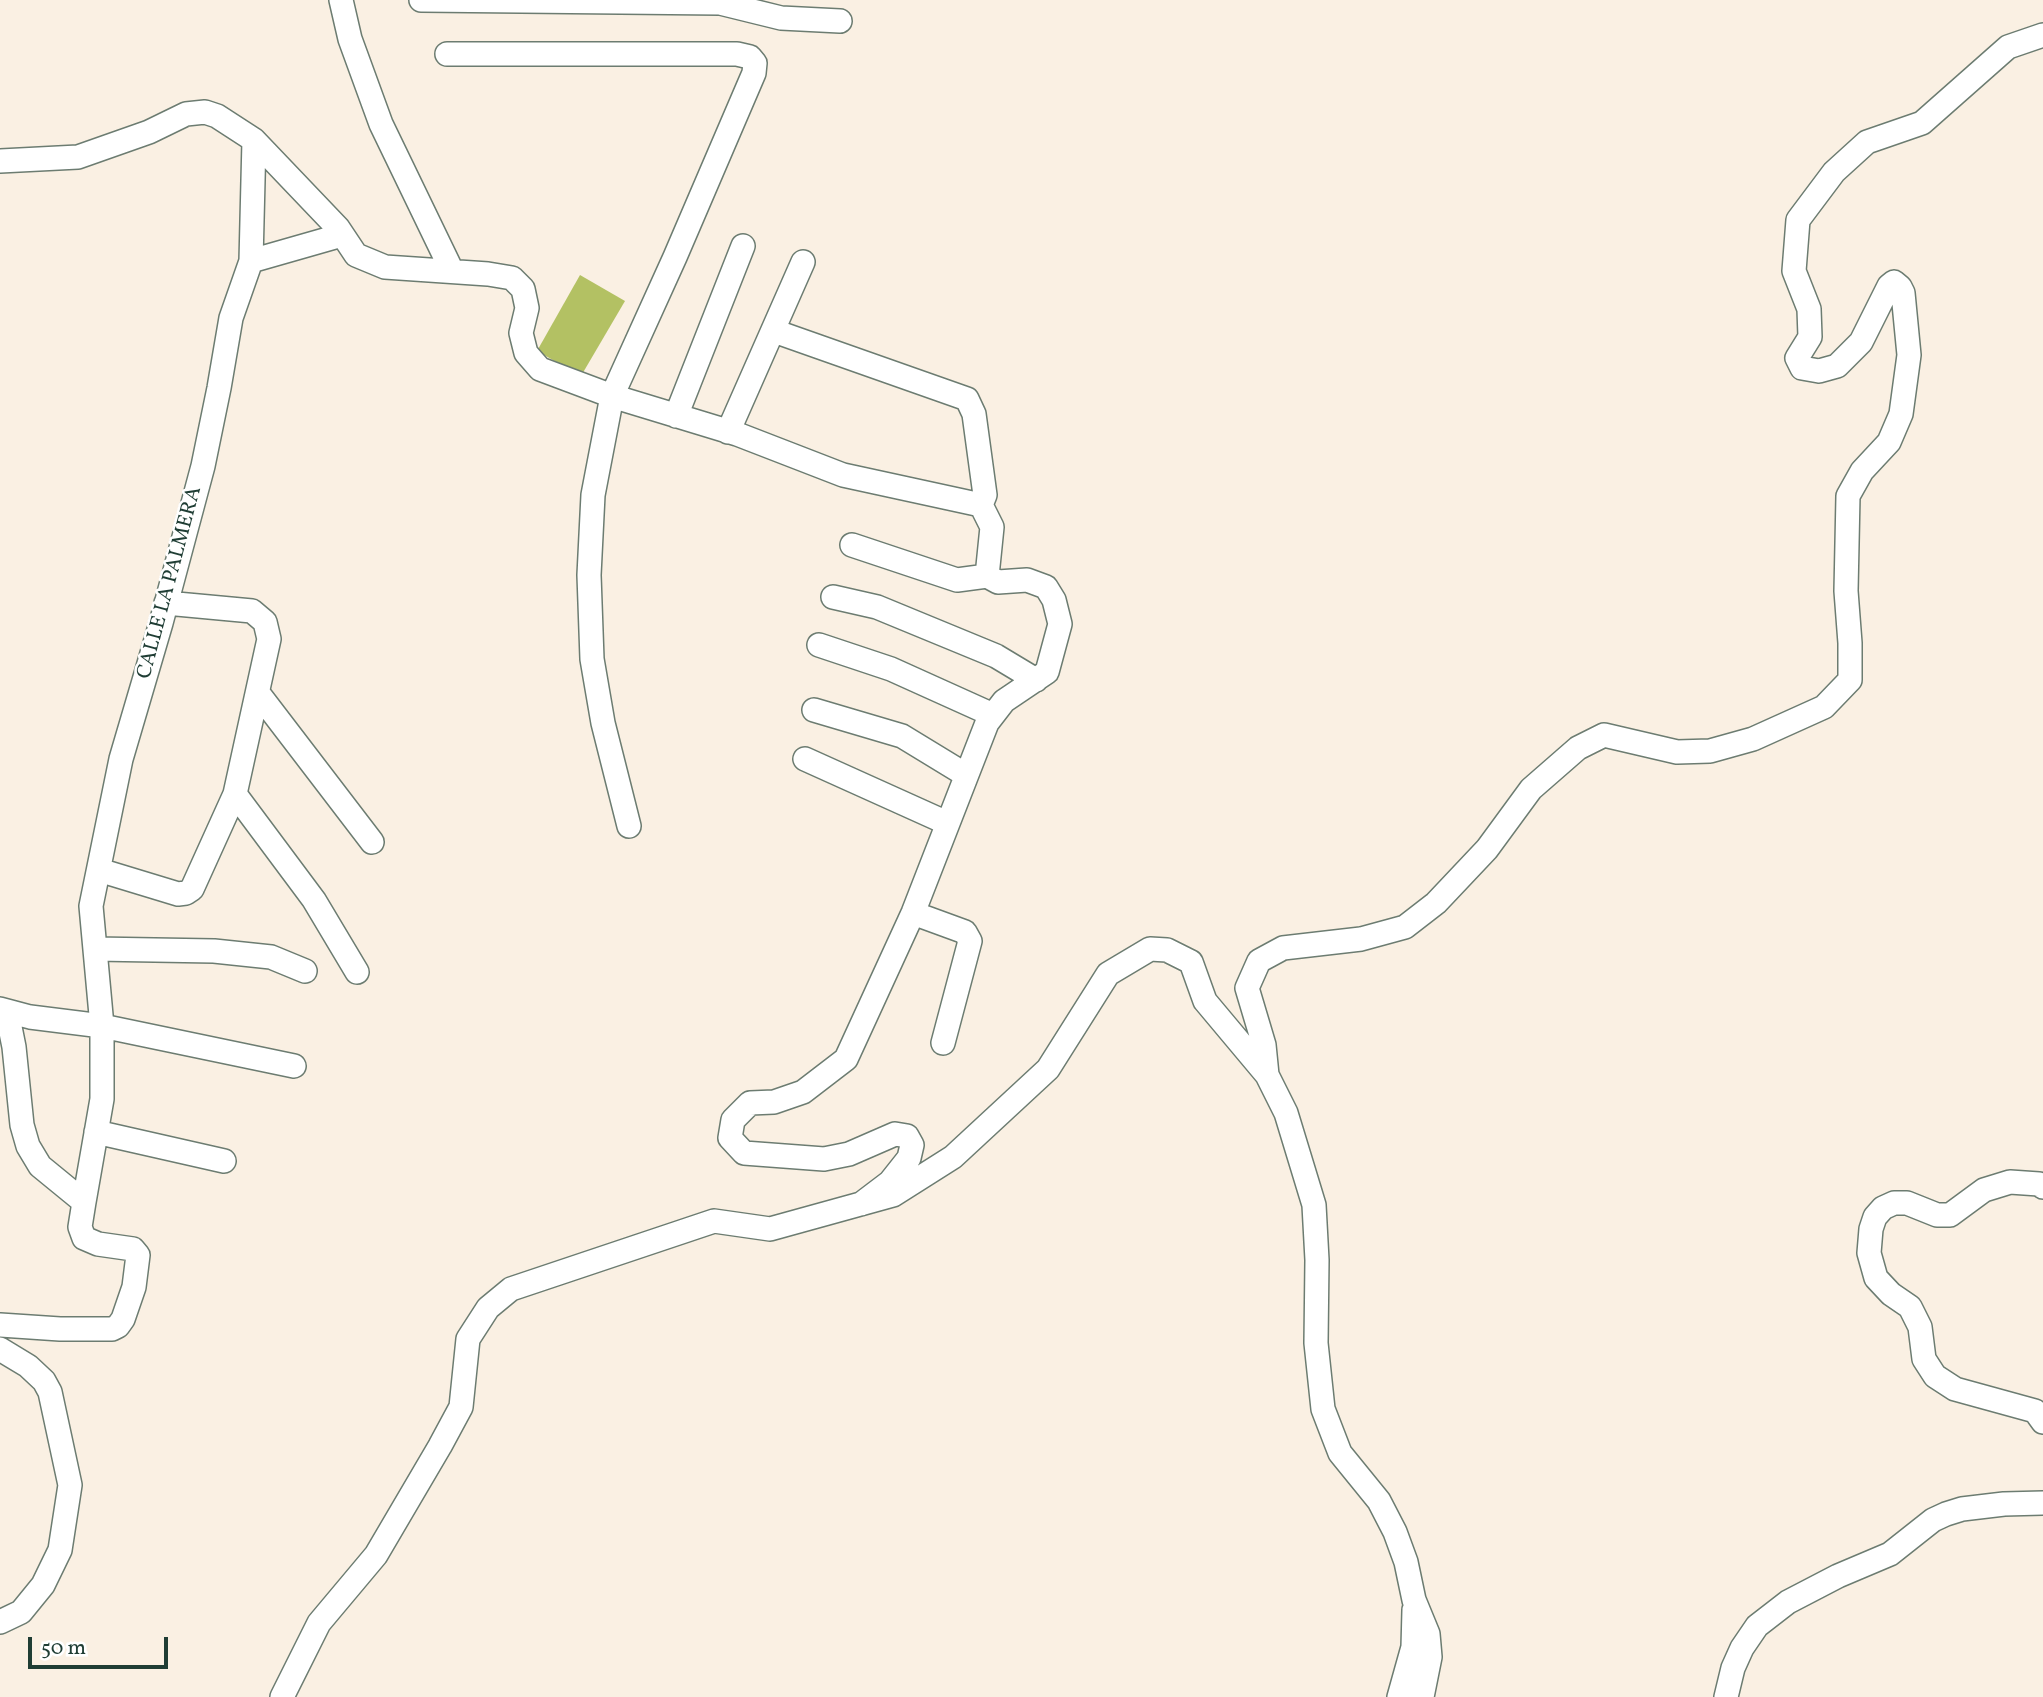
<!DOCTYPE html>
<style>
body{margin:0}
#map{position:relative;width:2043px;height:1697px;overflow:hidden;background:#faf0e3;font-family:Vollkorn,serif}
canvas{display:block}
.scale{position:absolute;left:28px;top:1637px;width:140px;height:32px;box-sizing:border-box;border:4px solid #1f3d34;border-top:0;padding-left:9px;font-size:21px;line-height:24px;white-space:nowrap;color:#1f3d34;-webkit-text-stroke:5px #fff;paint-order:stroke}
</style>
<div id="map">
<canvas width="2043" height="1697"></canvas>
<div class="scale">50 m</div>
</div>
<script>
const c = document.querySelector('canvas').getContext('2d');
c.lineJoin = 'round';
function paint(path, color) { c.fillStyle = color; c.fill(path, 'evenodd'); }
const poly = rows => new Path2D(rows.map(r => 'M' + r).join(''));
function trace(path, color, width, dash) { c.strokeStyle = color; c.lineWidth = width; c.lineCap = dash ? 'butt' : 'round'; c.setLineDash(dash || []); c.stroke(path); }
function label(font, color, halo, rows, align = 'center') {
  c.font = font + ' Vollkorn,serif'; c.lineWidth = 5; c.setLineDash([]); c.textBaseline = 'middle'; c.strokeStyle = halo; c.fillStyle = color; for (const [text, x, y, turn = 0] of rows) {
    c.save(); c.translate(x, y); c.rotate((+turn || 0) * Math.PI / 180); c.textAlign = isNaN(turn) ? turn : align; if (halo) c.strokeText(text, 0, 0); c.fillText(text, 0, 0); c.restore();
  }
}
const green = poly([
 [580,275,625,301,581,376,537,351]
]);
const minor = poly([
 [341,0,350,39,381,124,452,271],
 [421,0,720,3,781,18,840,21],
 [447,54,737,54,750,57,755,63,754,73,675,257,612,396,593,495,589,575,592,659,603,723,629,826],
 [0,161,78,157,149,132,186,114,205,112,217,116,254,140,338,228,356,255,385,267,488,274,512,278,523,289,527,308,521,333,526,353,540,369,612,396,737,434,843,475,981,505,992,527,987,576,998,582,1027,580,1046,587,1054,600,1060,624,1047,672,1004,701,987,723,913,913,846,1059,803,1092,774,1102,750,1103,733,1120,730,1138,744,1153,824,1159,849,1154,895,1134,907,1136,912,1145,909,1158,890,1182,861,1204],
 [251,261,342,235],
 [774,331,967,399,974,414,985,495,981,505],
 [676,416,743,246],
 [728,432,803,262],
 [852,545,957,580,987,576],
 [833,597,877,607,996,656,1036,680],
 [819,645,891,669,993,715],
 [258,693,372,842],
 [814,710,902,736,966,775],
 [805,759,947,823],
 [235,794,314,900,357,972],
 [99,870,178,894,186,893,192,889,235,794,269,639,265,622,252,611,166,603],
 [913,913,965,932,970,941,943,1043],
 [95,949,214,951,271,957,305,971],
 [0,1009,30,1017,102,1026,294,1066],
 [96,1132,224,1161],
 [2043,1187,2039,1184,2010,1182,1984,1190,1950,1215,1937,1215,1907,1203,1894,1203,1883,1208,1875,1217,1871,1229,1869,1253,1876,1278,1891,1294,1910,1307,1920,1327,1924,1359,1935,1376,1955,1389,2035,1411,2043,1422],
 [84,1202,102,1099,102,1026,91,906,121,759,161,623,203,466,219,388,231,318,251,261,254,140],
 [0,1325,60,1329,112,1329,118,1326,123,1319,134,1287,138,1255,133,1249,98,1244,84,1238,80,1227,84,1202,40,1166,28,1146,22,1125,14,1047,7,1012],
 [0,1349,28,1366,44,1381,50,1392,70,1485,60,1550,43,1585,21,1612,0,1622],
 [282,1697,319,1623,376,1555,440,1446,461,1407,468,1339,488,1308,511,1289,714,1221,770,1229,893,1195,953,1157,1048,1069,1108,974,1150,949,1167,950,1191,962,1205,1001,1267,1075],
 [1399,1697,1413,1647,1414,1610],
 [1422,1697,1430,1657,1428,1634,1414,1600,1406,1562,1395,1532,1379,1501,1340,1453,1323,1409,1316,1343,1317,1260,1314,1205,1286,1113,1267,1075,1264,1045,1247,988,1259,961,1283,948,1361,939,1405,927,1436,903,1487,849,1531,789,1578,748,1604,735,1677,752,1710,751,1753,739,1824,707,1850,680,1850,643,1846,591,1848,496,1862,471,1889,442,1901,414,1909,355,1903,293,1900,287,1894,282,1889,286,1861,342,1837,366,1819,371,1802,368,1797,358,1810,337,1809,309,1794,271,1798,220,1834,172,1867,142,1922,123,2008,47,2043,35],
 [1726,1697,1733,1668,1742,1648,1757,1626,1788,1602,1838,1576,1890,1554,1933,1520,1946,1514,1962,1509,2004,1504,2043,1503]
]);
const streetNames = [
 ["CALLE LA PALMERA",171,583,-75]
];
paint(green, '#b3c163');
trace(minor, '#6c7c71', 26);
trace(minor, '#fff', 23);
label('21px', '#1f3d34', '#fff', streetNames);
</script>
